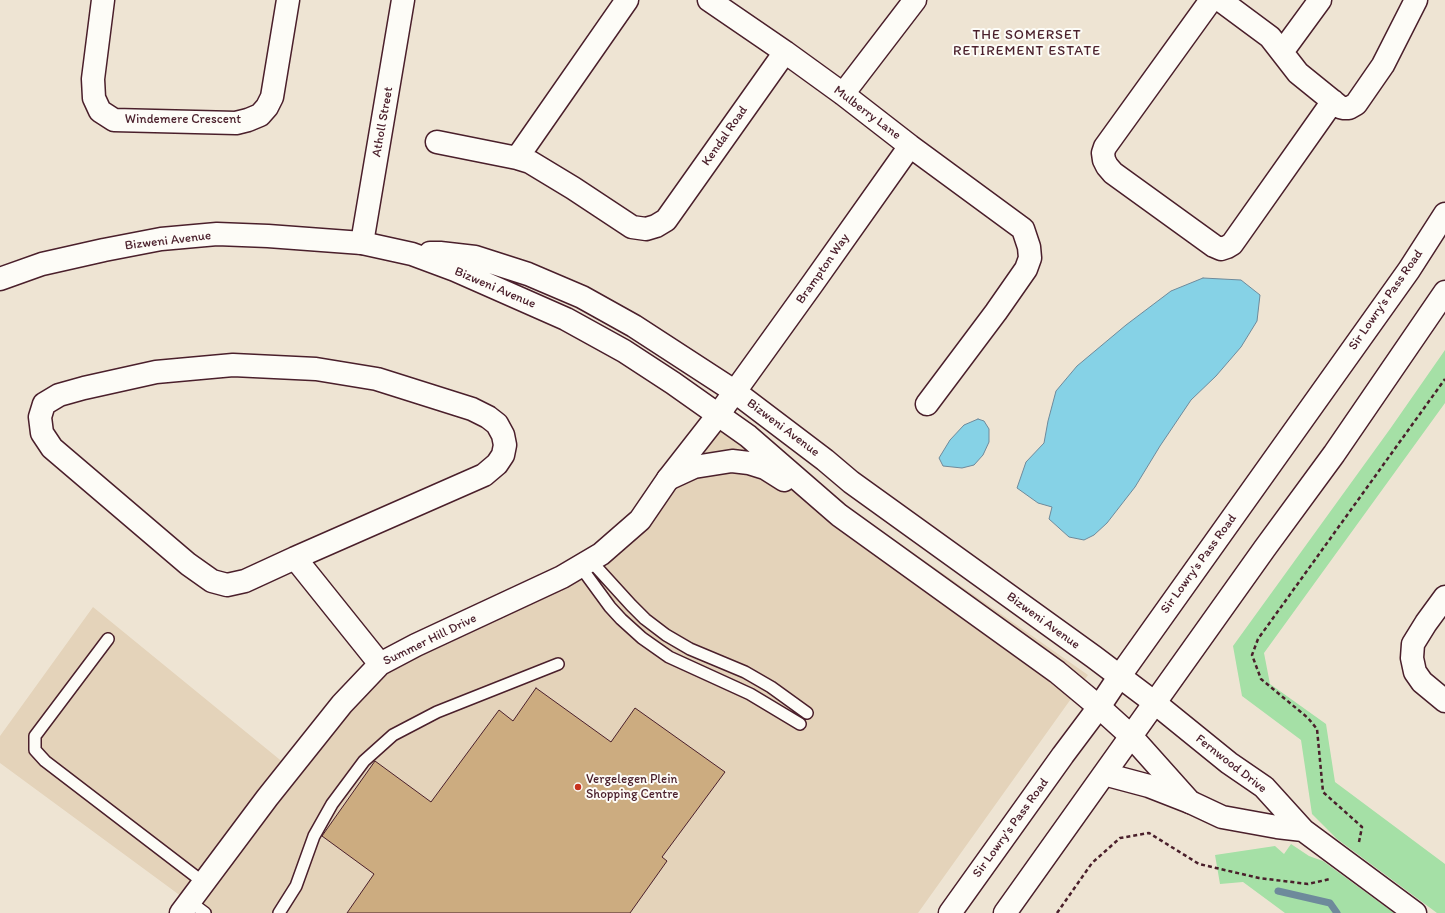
<!DOCTYPE html>
<style>
body{margin:0}
canvas{display:block;background:#eee4d3}
</style>
<canvas width="1445" height="913"></canvas>
<script>
const c = document.querySelector('canvas').getContext('2d');
c.lineJoin = 'round';
function paint(path, color) { c.fillStyle = color; c.fill(path, 'evenodd'); }
const poly = rows => new Path2D(rows.map(r => 'M' + r).join(''));
function trace(path, color, width, dash) { c.strokeStyle = color; c.lineWidth = width; c.lineCap = dash ? 'butt' : 'round'; c.setLineDash(dash || []); c.stroke(path); }
function label(font, color, halo, rows, align = 'center') {
  c.font = font + ' Itim,sans-serif'; c.lineWidth = 4; c.setLineDash([]); c.textBaseline = 'middle'; c.strokeStyle = halo; c.fillStyle = color; for (const [text, x, y, turn = 0] of rows) {
    c.save(); c.translate(x, y); c.rotate((+turn || 0) * Math.PI / 180); c.textAlign = isNaN(turn) ? turn : align; if (halo) c.strokeText(text, 0, 0); c.fillText(text, 0, 0); c.restore();
  }
}
const built = poly([
 [718,416,1088,675,918,913,181,913,189,902,0,763,0,736,93,607,290,768,379,664,416,646,640,521]
]);
const green = poly([
 [1445,350,1445,403,1264,653,1270,684,1326,724,1335,782,1445,864,1445,913,1437,913,1337,839,1312,814,1301,740,1242,696,1233,646,1390,429],
 [1291,844,1309,856,1323,861,1394,913,1285,913,1243,882,1220,884,1215,855,1275,846,1284,854]
]);
const water = poly([
 [1203,278,1241,280,1260,295,1257,321,1241,347,1216,376,1191,400,1160,446,1135,487,1107,523,1094,535,1084,540,1069,537,1049,519,1052,507,1038,503,1017,488,1026,462,1044,443,1048,421,1056,391,1077,366,1126,325,1171,291,1203,278],
 [978,419,984,421,989,429,989,442,983,455,974,465,962,468,943,466,939,458,950,440,964,425,978,419]
]);
const stream = poly([
 [1278,891,1330,903,1337,913]
]);
const building = poly([
 [536,688,611,742,635,708,725,772,662,857,667,861,630,913,347,913,374,874,322,836,375,761,431,802,499,710,513,721,536,688]
]);
const path = poly([
 [1359,842,1362,827,1323,792,1317,729,1308,718,1261,679,1252,655,1258,639,1445,379],
 [1057,913,1092,863,1120,838,1149,833,1199,864,1259,878,1308,884,1330,879]
]);
const service = poly([
 [590,560,631,605,645,619,666,635,690,649,745,672,771,687,807,713],
 [580,566,610,607,621,619,642,638,669,657,750,694,800,724],
 [108,639,35,736,35,750,45,761,203,882],
 [189,901,205,913],
 [279,913,296,886,314,836,332,804,364,761,393,735,437,712,558,664]
]);
const minor = poly([
 [103,0,93,79,94,98,100,111,114,120,236,123,248,120,260,115,267,107,272,97,288,0],
 [709,0,785,52,843,94,910,146,1023,229,1029,247,1030,258,1026,269,996,312,927,404],
 [1211,0,1105,147,1103,153,1104,160,1107,166,1113,173,1214,246,1221,249,1227,247,1232,244,1237,237,1333,101],
 [1220,0,1270,37,1298,73,1340,107,1344,108,1349,108,1356,104,1383,65,1416,0],
 [1282,52,1320,0],
 [843,94,915,0],
 [437,142,517,158,530,162,573,188,632,227,646,229,656,226,666,220,785,52],
 [517,158,627,0],
 [362,243,403,0],
 [295,558,484,475,497,464,503,455,505,445,503,435,497,424,488,417,472,409,377,379,316,369,233,365,156,372,84,388,59,395,44,404,40,417,42,433,52,448,188,564,212,581,227,585,245,581,295,558,380,664],
 [1445,597,1426,623,1413,644,1412,658,1415,672,1422,682,1445,701],
 [1155,703,1229,763,1264,787,1303,830,1415,913],
 [1131,736,1190,802,1222,817,1277,827,1303,830],
 [181,913,267,798,342,704,380,664,416,645,562,577,601,554,640,520,668,479,718,415,813,283,910,146]
]);
const tertiary = poly([
 [430,253,440,253,475,257,528,274,582,297,634,326,734,391,825,460,851,482,1094,657,1155,703],
 [0,279,42,264,104,250,161,239,217,234,268,236,362,243,412,254,455,270,566,319,624,351,673,383,748,436,839,515,1057,672,1099,707,1131,736],
 [668,479,694,467,732,461,749,463,765,468,784,480]
]);
const secondary = poly([
 [1104,774,1149,786,1190,802],
 [950,913,1063,755,1099,707,1119,677,1409,270,1445,214],
 [1005,913,1265,548,1334,454,1445,292]
]);
const markers = [
 [578,787,4,"#c8321e"]
];
const streetNames = [
 ["Mulberry Lane",867,113,37],
 ["Windemere Crescent",183,120],
 ["Atholl Street",383,122,-80],
 ["Kendal Road",725,136,-55],
 ["Bizweni Avenue",168,241,-7],
 ["Brampton Way",823,269,-55],
 ["Bizweni Avenue",495,288,23],
 ["Sir Lowry's Pass Road",1386,300,-55],
 ["Bizweni Avenue",783,428,37],
 ["Sir Lowry's Pass Road",1199,564,-54],
 ["Bizweni Avenue",1043,621,36],
 ["Summer Hill Drive",430,640,-26],
 ["Fernwood Drive",1231,764,38],
 ["Sir Lowry's Pass Road",1011,828,-54]
];
const poiNames = [
 ["Vergelegen Plein",586,780],
 ["Shopping Centre",586,795]
];
const neighbourhoodNames = [
 ["THE SOMERSET",1027,35],
 ["RETIREMENT ESTATE",1027,51]
];
paint(built, '#e4d3ba');
paint(green, '#a5e0a6');
paint(water, '#86d2e6');
trace(water, '#6e8a9b', 1);
trace(stream, '#6e8a9b', 7);
paint(building, '#ccac80');
trace(building, '#4a1f2b', 1);
trace(service, '#4a1f2b', 14);
trace(minor, '#4a1f2b', 25);
trace(tertiary, '#4a1f2b', 25);
trace(secondary, '#4a1f2b', 25);
trace(path, '#4a1f2b', 2.5, [4, 3]);
trace(service, '#fdfcf7', 11);
trace(minor, '#fdfcf7', 22);
trace(tertiary, '#fdfcf7', 22);
trace(secondary, '#fdfcf7', 22);
for (const [x, y, r, color] of markers) { const dot = new Path2D(); dot.arc(x, y, r, 0, 2 * Math.PI); c.fillStyle = color; c.fill(dot); trace(dot, '#fdfcf7', 1.5); }
label('13px', '#4a1f2b', '#fdfcf7', streetNames);
label('13px', '#4a1f2b', '#fdfcf7', poiNames, 'left');
c.letterSpacing = '1px';
label('14px', '#4a1f2b', '#fdfcf7', neighbourhoodNames);
c.letterSpacing = '0px';
</script>
